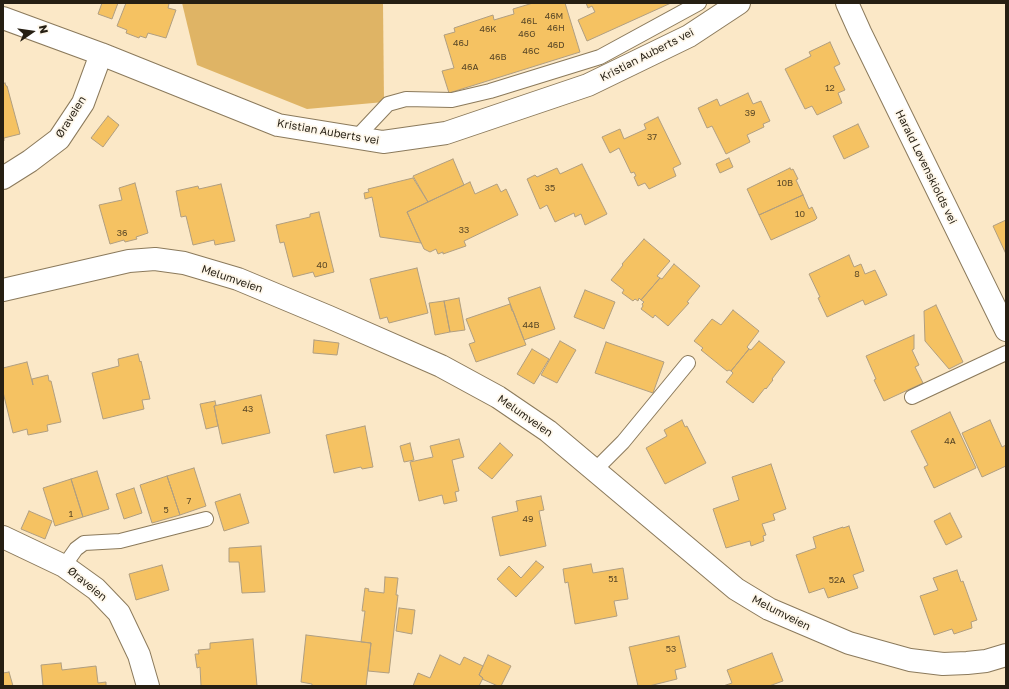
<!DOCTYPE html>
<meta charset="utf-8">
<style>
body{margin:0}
#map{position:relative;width:1009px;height:689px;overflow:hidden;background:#fbe8c7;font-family:"Golos Text",sans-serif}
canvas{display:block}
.frame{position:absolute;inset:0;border:4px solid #261f13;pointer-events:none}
.north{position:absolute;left:12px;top:12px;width:40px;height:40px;-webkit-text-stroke:3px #fef7ea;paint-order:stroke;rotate:77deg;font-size:11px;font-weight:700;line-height:16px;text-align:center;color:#261f13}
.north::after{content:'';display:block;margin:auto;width:14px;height:18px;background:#261f13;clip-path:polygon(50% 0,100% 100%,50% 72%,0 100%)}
</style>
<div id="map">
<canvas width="1009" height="689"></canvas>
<div class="frame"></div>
<div class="north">N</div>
</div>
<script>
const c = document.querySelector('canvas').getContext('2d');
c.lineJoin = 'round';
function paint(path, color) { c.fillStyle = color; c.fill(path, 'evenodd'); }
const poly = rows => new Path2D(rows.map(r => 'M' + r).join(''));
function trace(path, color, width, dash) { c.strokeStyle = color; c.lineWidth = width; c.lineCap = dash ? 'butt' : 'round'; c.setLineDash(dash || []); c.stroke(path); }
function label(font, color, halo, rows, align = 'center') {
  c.font = font + ' "Golos Text",sans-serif'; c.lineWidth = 3.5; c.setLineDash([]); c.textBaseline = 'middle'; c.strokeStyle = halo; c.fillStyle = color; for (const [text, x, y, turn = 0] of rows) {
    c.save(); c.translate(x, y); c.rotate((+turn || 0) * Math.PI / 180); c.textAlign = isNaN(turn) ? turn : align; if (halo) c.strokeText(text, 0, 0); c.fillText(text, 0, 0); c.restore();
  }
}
const green = poly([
 [182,3,383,3,384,102,307,109,197,65]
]);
const building = poly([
 [102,3,118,3,112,19,98,14,102,3],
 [126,3,166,3,169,4,168,8,176,10,166,38,148,33,146,38,140,36,139,38,126,33,127,30,117,26,126,3],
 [533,3,565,3,580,52,449,93,442,71,454,68,444,35,455,32,454,28,493,15,494,20,514,14,513,9,533,3],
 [586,3,671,3,587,41,578,20,595,12,592,6,588,8,586,3],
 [830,42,840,64,834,67,845,90,838,93,842,103,817,115,812,106,805,109,785,69,811,56,809,52,830,42],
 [5,83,6,86,7,86,20,134,4,138,4,141,3,141,3,84,5,83],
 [748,93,753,104,761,101,770,121,763,124,764,127,747,135,750,142,726,154,712,126,707,128,698,108,717,99,720,106,748,93],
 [108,116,119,125,103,147,91,138,108,116],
 [658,117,681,164,673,168,676,176,649,189,645,183,638,186,634,177,636,176,634,172,631,173,619,148,610,153,602,137,620,129,624,139,646,129,644,124,658,117],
 [858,124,869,147,844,159,833,136,858,124],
 [729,158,733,167,720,173,716,164,729,158],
 [453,159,464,185,428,202,413,176,453,159],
 [582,164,607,214,585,225,581,214,575,217,574,213,555,222,547,205,540,209,527,179,535,175,537,177,557,168,560,174,582,164],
 [790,168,791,170,793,169,798,179,796,180,803,195,759,215,747,189,790,168],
 [413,178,428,202,407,212,421,243,380,237,372,197,365,199,364,193,369,192,368,189,413,178],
 [470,182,475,194,497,184,501,192,506,189,518,215,464,241,466,246,443,254,443,252,438,254,436,249,430,252,424,249,407,212,470,182],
 [135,183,148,233,136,237,137,239,125,242,124,240,110,244,99,205,122,200,119,188,135,183],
 [221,184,235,241,215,245,214,240,193,245,186,216,181,217,176,191,198,186,199,189,221,184],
 [803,195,809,209,812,207,817,218,815,220,771,240,759,215,803,195],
 [319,212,334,272,315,277,313,272,293,277,284,242,280,243,276,225,310,217,310,214,319,212],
 [1006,220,1006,254,993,226,1006,220],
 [644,239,670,261,657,276,660,278,641,300,639,298,638,301,635,299,633,301,622,293,624,290,611,280,623,265,622,264,644,239],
 [849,255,854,267,861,264,865,274,875,270,887,295,865,305,863,300,827,317,818,298,820,297,809,274,849,255],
 [674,264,700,286,687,302,689,303,668,326,655,315,653,318,641,309,643,306,642,304,644,302,641,300,660,278,662,279,674,264],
 [417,268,428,313,389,323,387,317,380,319,370,279,417,268],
 [540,287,555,329,524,340,508,298,540,287],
 [585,290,615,302,604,329,574,317,585,290],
 [459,298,465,330,450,332,444,301,459,298],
 [444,301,450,332,435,335,429,303,444,301],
 [510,304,512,311,513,311,526,345,476,362,469,344,475,342,466,319,510,304],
 [936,305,963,362,949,369,925,341,924,311,936,305],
 [733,310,759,331,747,347,749,349,731,371,729,370,727,371,701,350,703,348,694,341,712,319,721,325,733,310],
 [914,335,914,349,912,350,919,365,915,367,923,383,884,401,874,380,876,379,866,356,914,335],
 [314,340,339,343,337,355,313,353,314,340],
 [560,341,576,350,557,383,541,375,560,341],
 [759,341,785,362,772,379,773,380,766,389,765,388,753,403,726,382,733,373,731,371,749,349,751,350,759,341],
 [606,342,664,362,653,393,595,373,606,342],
 [532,349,549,359,534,384,517,374,532,349],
 [138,354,140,362,141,361,150,399,142,400,144,409,103,419,92,373,119,366,118,359,138,354],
 [27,362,33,385,32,379,48,375,49,381,51,381,61,422,47,425,48,431,28,435,27,429,13,433,3,392,3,368,27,362],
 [261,395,270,433,222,444,214,406,261,395],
 [215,401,216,405,214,406,218,426,206,429,200,404,215,401],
 [950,412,976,468,934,488,924,467,928,465,911,431,950,412],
 [682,420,685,427,687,426,706,463,665,484,646,448,667,436,664,430,682,420],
 [990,420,1002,447,1006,445,1006,466,982,477,962,433,990,420],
 [365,426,373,467,362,469,361,467,334,473,326,435,365,426],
 [459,439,464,457,452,460,459,491,455,492,457,501,444,504,442,495,419,501,410,462,433,457,430,446,459,439],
 [410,443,414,460,404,462,400,446,410,443],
 [500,443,513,455,492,479,478,468,500,443],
 [771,464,786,509,773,514,775,520,762,524,766,535,763,536,764,541,751,546,750,541,726,548,713,509,739,500,732,477,771,464],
 [194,468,206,506,180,515,167,476,194,468],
 [97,471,109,509,83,517,71,479,97,471],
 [167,476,180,515,152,523,140,485,167,476],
 [71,479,83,517,55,526,43,488,71,479],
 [134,488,142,513,124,519,116,494,134,488],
 [240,494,249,523,224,531,215,502,240,494],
 [541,496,544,510,539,511,546,546,500,556,492,517,518,511,516,501,541,496],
 [29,511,52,521,45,539,21,529,29,511],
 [950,513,962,537,946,545,934,521,950,513],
 [849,526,864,571,853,575,858,588,828,598,824,588,809,593,796,555,816,548,813,537,843,527,843,528,849,526],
 [261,546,265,592,242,593,239,562,229,562,229,548,261,546],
 [536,561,544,567,516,597,497,579,509,566,521,578,536,561],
 [591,564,593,573,623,568,628,599,614,601,617,616,575,624,568,582,565,583,563,569,591,564],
 [162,565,169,590,136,600,129,574,162,565],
 [957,570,961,582,963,581,977,620,971,622,972,628,954,634,952,629,934,635,920,596,938,590,933,578,957,570],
 [385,577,398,578,396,595,398,595,389,673,368,671,371,643,361,642,365,611,362,611,365,588,369,589,368,591,384,593,385,577],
 [399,608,415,610,412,634,396,631,399,608],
 [306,635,371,643,366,686,312,686,312,684,301,682,306,635],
 [679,636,686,667,675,670,677,679,649,686,638,686,629,647,679,636],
 [253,639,257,686,201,686,200,667,197,668,195,654,199,654,198,650,210,649,210,643,253,639],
 [772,653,783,681,769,686,723,686,732,683,727,670,772,653],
 [440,655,460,665,464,657,483,666,479,675,483,678,479,686,413,686,418,673,430,678,440,655],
 [488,655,511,666,501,686,498,686,482,679,483,678,479,675,488,655],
 [61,663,62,670,96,666,98,683,106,682,106,686,43,686,41,665,61,663],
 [9,672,13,686,3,686,3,673,9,672]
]);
const service = poly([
 [356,138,388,104,406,99,452,100,490,91,600,57,699,3],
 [912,397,1006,353],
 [595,470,623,442,688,363],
 [64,566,76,549,84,543,120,541,206,519]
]);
const minor = poly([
 [847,3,860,32,1006,330],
 [3,18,101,54,278,125,383,142,446,133,588,85,689,36,739,3],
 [3,178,30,161,59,139,83,103,101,54],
 [3,290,129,261,155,259,184,263,238,279,329,317,441,366,498,397,548,431,736,589,769,609,849,643,910,660,943,664,967,663,986,661,1006,655],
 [3,537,64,566,96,589,119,613,139,655,148,686]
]);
const numberNames = [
 ["46M",554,16],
 ["46L",529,21],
 ["46H",556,28],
 ["46K",488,29],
 ["46G",527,34],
 ["46J",461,43],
 ["46D",556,45],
 ["46C",531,51],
 ["46B",498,57],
 ["46A",470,67],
 ["12",830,88],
 ["39",750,113],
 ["37",652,137],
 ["10B",785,183],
 ["35",550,188],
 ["10",800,214],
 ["33",464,230],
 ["36",122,233],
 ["40",322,265],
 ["8",857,274],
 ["44B",531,325],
 ["43",248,409],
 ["4A",950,441],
 ["7",189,501],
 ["5",166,510],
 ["1",71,514],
 ["49",528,519],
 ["51",613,579],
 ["52A",837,580],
 ["53",671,649]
];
const streetNames = [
 ["Kristian Auberts vei",647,55,-27],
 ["Øraveien",71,117,-58],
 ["Kristian Auberts vei",328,132,10],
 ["Harald Løvenskiolds vei",926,167,64],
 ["Melumveien",232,279,19],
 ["Melumveien",525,416,35],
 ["Øraveien",87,584,39],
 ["Melumveien",781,613,27]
];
paint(green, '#dfb465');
paint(building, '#f5c262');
trace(building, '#b09e80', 1);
trace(service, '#8b7a5c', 16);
trace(minor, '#8b7a5c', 24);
trace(service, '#fff', 14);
trace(minor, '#fff', 22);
label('9px', '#5a4827', null, numberNames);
label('11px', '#261f13', '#fef7ea', streetNames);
</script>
